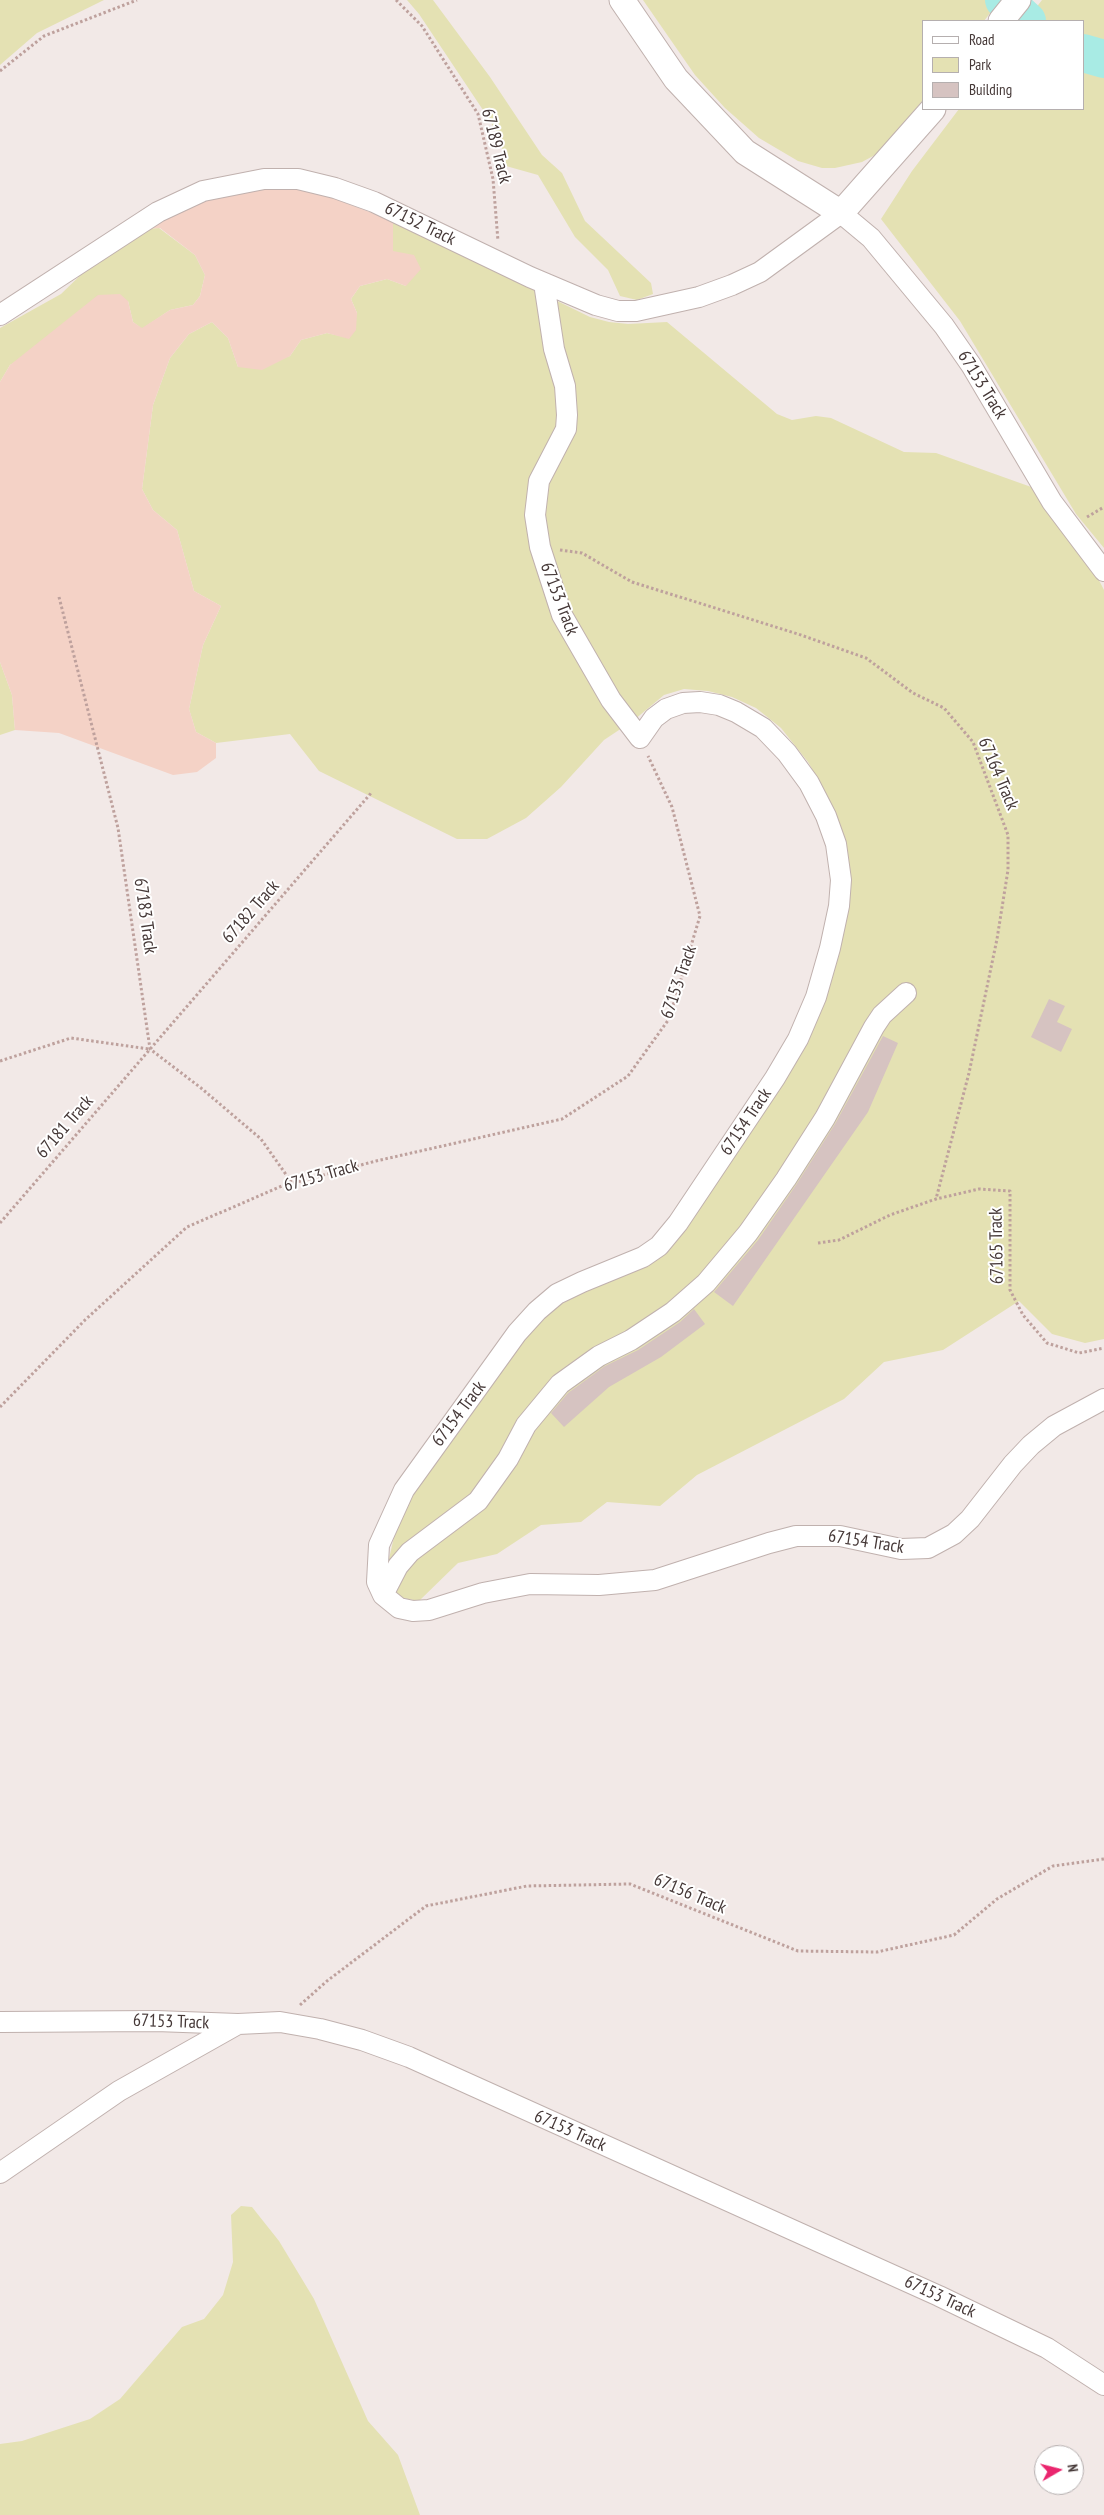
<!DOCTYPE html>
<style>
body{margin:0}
#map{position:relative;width:1104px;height:2515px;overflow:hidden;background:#f2e9e7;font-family:"PT Sans Narrow",sans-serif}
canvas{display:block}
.legend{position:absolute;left:922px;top:20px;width:162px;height:90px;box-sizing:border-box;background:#fff;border:1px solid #b5afaf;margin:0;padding:6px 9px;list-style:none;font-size:15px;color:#453837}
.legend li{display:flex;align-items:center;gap:10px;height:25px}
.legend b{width:25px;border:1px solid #b5afaf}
.north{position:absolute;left:1034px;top:2445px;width:50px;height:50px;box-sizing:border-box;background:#fff;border:1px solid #b5afaf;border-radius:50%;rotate:82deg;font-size:14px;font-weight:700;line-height:20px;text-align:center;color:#453837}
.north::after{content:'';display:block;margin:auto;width:18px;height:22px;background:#ea266e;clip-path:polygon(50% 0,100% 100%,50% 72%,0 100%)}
</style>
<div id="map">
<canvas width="1104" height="2515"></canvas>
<ul class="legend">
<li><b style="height:6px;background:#fff"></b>Road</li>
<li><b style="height:14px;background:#e4e1b3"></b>Park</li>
<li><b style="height:14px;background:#d6c3c1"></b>Building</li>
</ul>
<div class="north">N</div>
</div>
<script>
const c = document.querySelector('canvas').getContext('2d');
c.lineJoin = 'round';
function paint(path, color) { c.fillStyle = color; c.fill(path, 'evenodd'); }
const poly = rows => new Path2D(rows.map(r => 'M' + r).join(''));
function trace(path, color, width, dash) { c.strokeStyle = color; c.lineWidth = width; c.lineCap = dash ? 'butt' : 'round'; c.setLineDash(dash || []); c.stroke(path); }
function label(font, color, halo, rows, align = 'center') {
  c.font = font + ' "PT Sans Narrow",sans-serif'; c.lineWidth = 4; c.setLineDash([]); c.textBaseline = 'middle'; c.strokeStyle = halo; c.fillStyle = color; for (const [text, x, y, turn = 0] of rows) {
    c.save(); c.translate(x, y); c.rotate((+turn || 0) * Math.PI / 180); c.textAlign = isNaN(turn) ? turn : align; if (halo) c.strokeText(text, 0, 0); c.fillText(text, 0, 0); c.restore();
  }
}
const green = poly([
 [0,0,104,0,37,33,0,65],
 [407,0,433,0,490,77,542,155,562,173,585,221,651,283,653,294,637,300,620,296,608,270,575,237,538,175,506,166,500,139,489,119,419,14],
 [643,0,1000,0,984,21,923,21,923,100,886,146,875,155,862,162,835,168,822,168,798,161,759,138,725,108,695,75],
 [1042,0,1104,0,1104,548,1076,514,960,321,881,219,912,171,959,109,1083,109,1083,21,1026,21],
 [393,221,590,317,609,322,628,324,667,322,777,414,792,420,816,416,831,418,904,452,936,453,1034,488,1085,553,1104,590,1104,1339,1085,1343,1052,1334,1019,1301,943,1350,884,1362,844,1399,697,1475,660,1506,607,1502,581,1522,541,1525,497,1554,458,1563,419,1601,397,1597,385,1576,400,1511,538,1318,681,1233,815,1017,845,850,838,821,827,795,808,762,781,728,756,708,732,697,708,691,684,689,664,695,634,720,604,740,561,787,526,818,487,839,457,839,319,771,290,734,216,743,196,732,189,709,203,645,221,606,194,591,177,530,153,510,142,489,153,405,170,358,189,334,212,322,228,338,238,367,290,356,301,340,327,333,349,338,357,313,351,299,360,286,387,279,406,286,393,251],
 [159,228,195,255,205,275,200,296,193,305,170,310,142,329,133,322,128,301,10,365,0,382,0,328,61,294,91,265,143,229],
 [0,662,12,695,15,730,0,735],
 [241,2206,252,2207,279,2241,314,2299,368,2421,398,2455,420,2515,0,2515,0,2444,22,2441,90,2419,120,2399,182,2327,204,2319,223,2295,233,2262,231,2215]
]);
const sand = poly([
 [277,187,317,192,393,221,393,251,414,255,421,269,406,286,387,279,360,286,351,299,357,313,356,330,349,339,327,333,301,340,290,356,262,370,238,367,228,338,212,322,189,334,170,358,153,405,142,489,153,510,177,530,194,591,221,606,203,645,189,709,196,732,216,743,216,758,197,772,173,775,59,733,15,730,12,695,0,662,0,382,10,365,98,295,120,294,128,301,133,322,142,328,170,310,193,305,200,296,205,275,195,255,160,228,143,229,205,198]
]);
const river = poly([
 [1004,0,1027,21],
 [1083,53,1104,59]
]);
const building = poly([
 [1049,999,1065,1006,1057,1022,1072,1029,1061,1052,1031,1037],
 [883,1036,898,1043,868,1112,733,1306,714,1292,758,1240,796,1185,835,1124],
 [694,1309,705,1324,661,1357,609,1387,564,1427,551,1413,568,1393,605,1366,638,1350,680,1322]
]);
const path = poly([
 [396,0,422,26,478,114,493,179,498,241],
 [0,71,44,36,137,0],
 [1087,517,1104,507],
 [560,550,582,553,632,582,798,634,866,658,913,693,944,708,973,742,1008,835,1008,870,997,939,969,1073,936,1199],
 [59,597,118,828,150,1049,201,1088,261,1139,292,1183],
 [0,1061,71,1038,149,1049],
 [0,1223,372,792],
 [818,1243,839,1240,890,1215,936,1199,979,1189,1010,1191,1010,1290,1023,1315,1047,1343,1079,1353,1104,1348],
 [0,1407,85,1320,187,1227,282,1186,376,1161,562,1119,628,1076,669,1019,700,916,672,807,648,756],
 [300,2005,327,1981,426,1906,527,1886,630,1884,798,1951,877,1952,954,1935,997,1899,1053,1866,1104,1859]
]);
const minor = poly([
 [544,283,554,349,565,386,567,415,566,429,539,481,535,515,540,547,562,615,611,700,640,738,654,718,666,709,683,703,700,702,719,705,736,712,763,728,787,753,809,783,826,816,836,844,841,880,839,906,830,948,816,997,798,1039,775,1078,678,1223,659,1246,643,1257,582,1282,557,1294,537,1311,517,1333,404,1490,379,1545,377,1582,383,1595,399,1608,413,1611,429,1610,483,1593,530,1584,599,1585,655,1580,769,1543,796,1536,840,1536,901,1549,928,1548,954,1534,970,1519,1013,1464,1031,1445,1054,1426,1104,1399],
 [0,315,158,212,203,191,264,179,298,179,335,188,374,202,530,277,596,305,618,311,636,311,699,297,732,285,760,272,841,213,871,238,944,326,971,365,1052,502,1104,571],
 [383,1595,398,1566,410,1552,478,1501,508,1459,526,1425,560,1384,599,1356,631,1340,673,1312,706,1283,748,1233,786,1179,825,1118,874,1027,882,1015,906,993],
 [0,2022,156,2021,238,2024,280,2022,320,2029,362,2040,409,2057,939,2296,1047,2348,1104,2385],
 [0,2173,119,2091,238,2024]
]);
const tertiary = poly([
 [622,0,676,79,745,152,841,213,933,109],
 [1001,21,1018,0]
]);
const streetNames = [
 ["67189 Track",496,146,76],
 ["67152 Track",420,224,26],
 ["67153 Track",982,385,58],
 ["67153 Track",559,599,69],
 ["67164 Track",998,774,67],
 ["67182 Track",251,912,-49],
 ["67183 Track",145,916,82],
 ["67153 Track",679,982,-71],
 ["67154 Track",746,1122,-56],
 ["67181 Track",65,1127,-49],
 ["67153 Track",321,1176,-16],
 ["67165 Track",997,1246,-91],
 ["67154 Track",459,1414,-53],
 ["67154 Track",866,1542,9],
 ["67156 Track",690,1894,23],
 ["67153 Track",171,2022,2],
 ["67153 Track",570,2131,24],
 ["67153 Track",940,2297,25]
];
paint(green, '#e4e1b3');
paint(sand, '#f4d2c6');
trace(river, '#a8ebe4', 38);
paint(building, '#d6c3c1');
trace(minor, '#c0b1ae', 22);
trace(tertiary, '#c0b1ae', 27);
trace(path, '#bea19d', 3, [2.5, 2.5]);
trace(minor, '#fff', 20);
trace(tertiary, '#fff', 25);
label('18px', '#453837', '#fff', streetNames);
</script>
